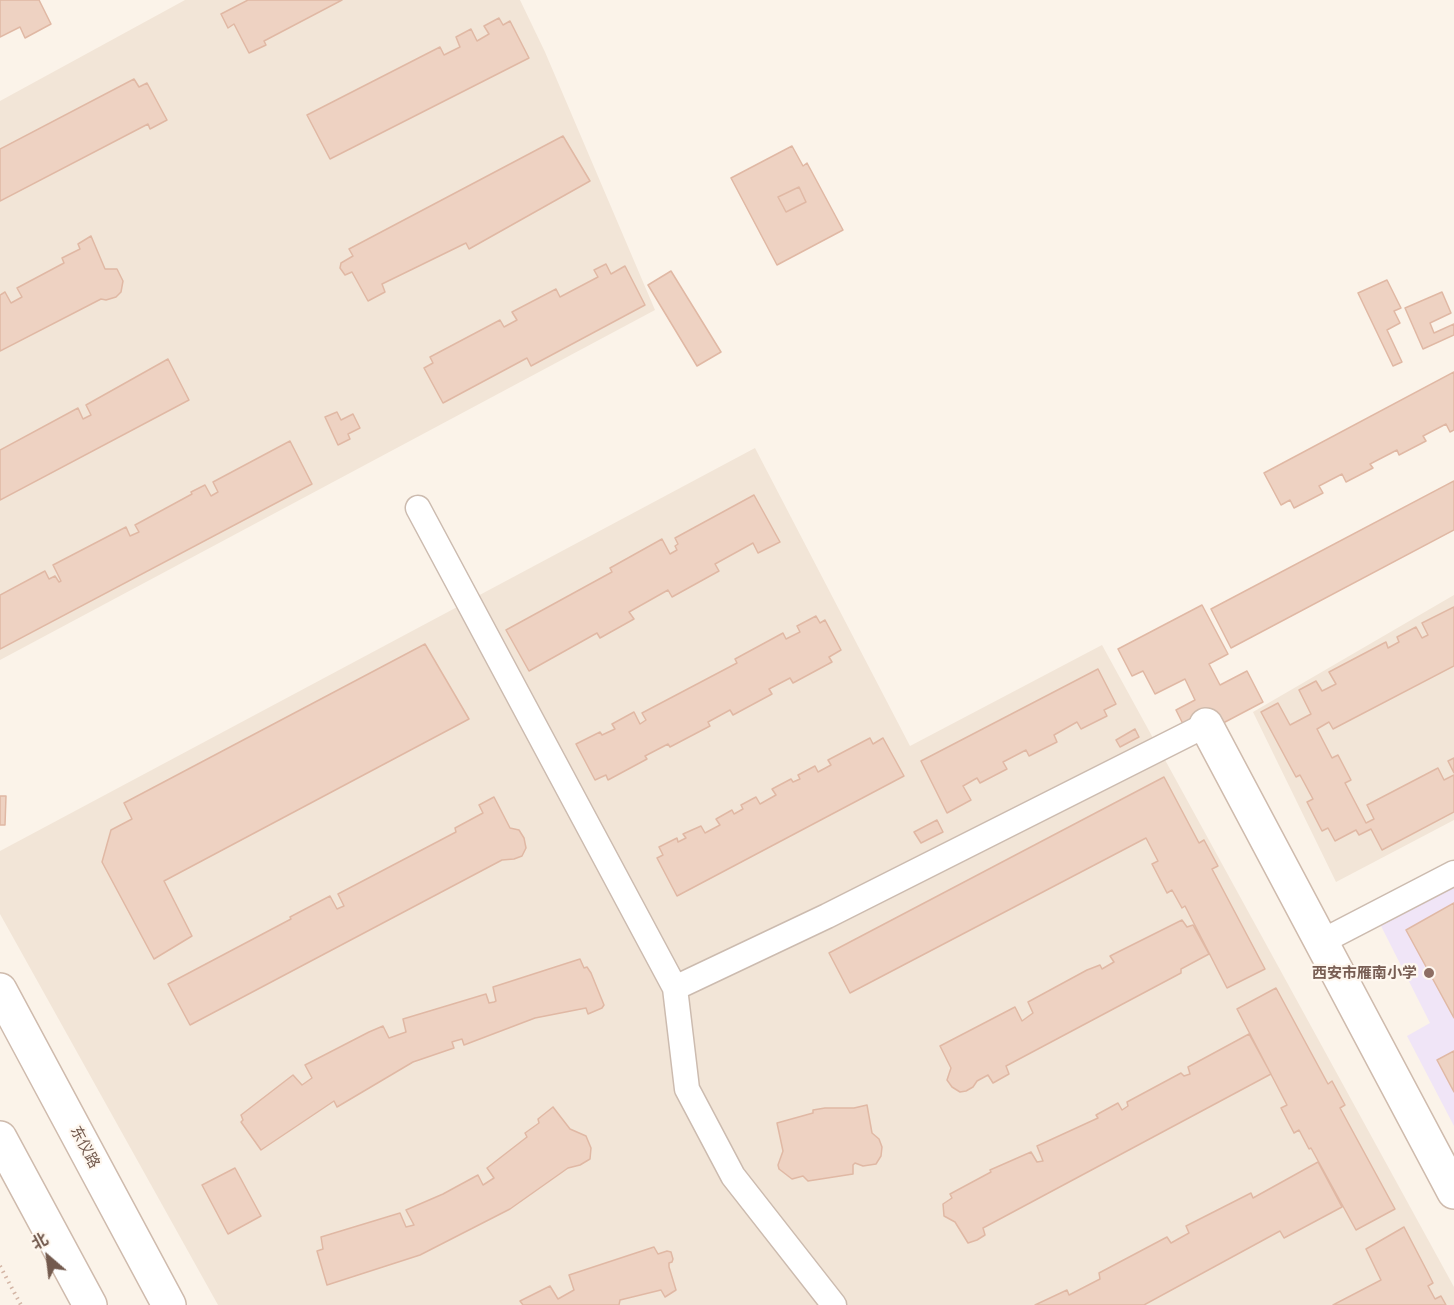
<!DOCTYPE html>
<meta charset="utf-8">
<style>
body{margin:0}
#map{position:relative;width:1454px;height:1305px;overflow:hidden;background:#fbf3e9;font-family:Lato,"Noto Sans SC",sans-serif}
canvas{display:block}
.north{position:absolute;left:18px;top:1227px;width:60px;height:60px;-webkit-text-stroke:4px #fef7ef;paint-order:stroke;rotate:332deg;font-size:16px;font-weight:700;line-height:24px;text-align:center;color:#735a4e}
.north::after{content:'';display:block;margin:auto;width:21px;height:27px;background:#735a4e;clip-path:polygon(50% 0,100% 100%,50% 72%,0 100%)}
</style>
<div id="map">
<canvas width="1454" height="1305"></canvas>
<div class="north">北</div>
</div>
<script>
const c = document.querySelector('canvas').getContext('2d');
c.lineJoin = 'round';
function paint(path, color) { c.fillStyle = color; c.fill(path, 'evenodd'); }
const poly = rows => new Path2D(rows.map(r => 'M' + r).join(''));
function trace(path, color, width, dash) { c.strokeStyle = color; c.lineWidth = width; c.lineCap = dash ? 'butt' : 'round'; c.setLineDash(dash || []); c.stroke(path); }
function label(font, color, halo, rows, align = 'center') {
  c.font = font + ' Lato,"Noto Sans SC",sans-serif'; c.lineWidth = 4.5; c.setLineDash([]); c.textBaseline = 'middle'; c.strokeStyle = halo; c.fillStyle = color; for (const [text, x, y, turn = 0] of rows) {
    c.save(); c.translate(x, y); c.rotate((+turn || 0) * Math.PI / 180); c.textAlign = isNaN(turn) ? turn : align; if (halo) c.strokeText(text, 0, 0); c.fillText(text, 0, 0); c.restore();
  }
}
const residential = poly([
 [185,0,520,0,545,52,655,310,0,660,0,101],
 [755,448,910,746,1102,645,1454,1287,1454,1305,218,1305,0,914,0,851],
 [1454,595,1454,820,1336,882,1253,712]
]);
const education = poly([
 [1454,882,1454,1126,1407,1036,1430,1023,1379,922]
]);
const building = poly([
 [0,0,39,0,51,24,25,38,20,27,0,37,0,0],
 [248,0,342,0,264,41,266,45,249,53,234,24,228,28,221,14,248,0],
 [499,18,503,25,510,21,529,58,330,159,307,115,440,47,444,55,460,47,456,37,471,29,477,41,489,34,484,26,499,18],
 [134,79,139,87,147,83,167,120,150,129,148,124,0,201,0,149,134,79],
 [563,136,590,181,469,249,466,243,382,284,385,292,368,301,352,272,345,275,340,268,341,263,353,256,349,249,563,136],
 [792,146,803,166,807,163,843,230,777,265,731,178,792,146],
 [799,187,806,202,786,212,778,197,799,187],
 [799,187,806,202,786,212,778,197,799,187],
 [91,236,105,269,117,269,123,281,121,292,116,297,106,300,101,299,0,351,0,295,5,292,11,303,22,297,17,288,64,263,62,258,80,249,78,244,91,236],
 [606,264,611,274,625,266,645,305,531,366,527,358,443,403,424,368,433,363,430,357,500,320,504,327,517,320,512,312,556,289,560,297,598,277,594,270,606,264],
 [671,271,721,352,697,366,648,285,671,271],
 [1387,280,1401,308,1394,311,1400,323,1387,330,1402,362,1393,366,1358,293,1387,280],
 [1442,292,1451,313,1430,323,1434,333,1454,324,1454,335,1423,349,1405,308,1442,292],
 [168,359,189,400,0,500,0,450,78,408,83,419,91,415,86,405,168,359],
 [1454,372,1454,430,1450,432,1446,424,1423,436,1426,441,1399,455,1397,450,1370,464,1373,468,1346,482,1342,474,1319,486,1323,493,1294,508,1290,500,1281,505,1264,473,1454,372],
 [337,412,341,420,353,414,360,428,348,434,350,439,338,445,325,417,337,412],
 [290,441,312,484,0,649,0,595,45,571,49,579,55,576,59,582,61,581,53,565,126,527,130,536,139,532,135,525,192,494,191,492,205,485,211,496,218,492,213,482,290,441],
 [1454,481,1454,530,1231,648,1211,609,1454,481],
 [754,495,780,542,758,553,753,543,715,564,719,571,672,597,668,590,629,612,634,619,600,638,597,633,529,671,506,630,612,572,610,568,662,539,670,554,677,550,675,546,678,544,675,538,754,495],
 [1202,605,1228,654,1209,664,1220,685,1247,671,1263,702,1191,740,1176,710,1195,700,1185,679,1155,694,1143,671,1132,676,1118,649,1202,605],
 [1454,607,1454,666,1333,729,1329,722,1317,729,1332,758,1338,755,1351,780,1345,783,1366,823,1374,819,1367,805,1438,768,1444,780,1454,775,1454,812,1382,850,1371,829,1359,835,1356,830,1335,841,1328,828,1322,831,1307,802,1313,799,1300,775,1296,777,1261,712,1278,703,1290,725,1311,714,1299,690,1316,681,1322,691,1336,684,1329,672,1386,642,1388,648,1399,642,1397,637,1416,627,1422,638,1428,635,1422,623,1454,607],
 [816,616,820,623,825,620,841,650,829,657,832,662,793,683,790,678,769,689,772,694,733,715,730,710,708,722,710,726,670,747,668,744,645,756,647,759,608,780,606,775,595,780,576,744,600,732,602,735,615,729,612,724,634,712,640,724,646,720,642,713,737,663,735,659,783,633,786,639,800,632,797,626,816,616],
 [425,644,469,719,164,881,192,936,154,959,102,862,111,830,132,819,124,803,425,644],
 [1098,669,1116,704,1104,710,1107,716,1081,729,1077,722,1054,735,1057,742,1029,756,1026,750,1003,762,1007,769,980,783,977,778,963,786,971,800,947,813,921,761,1098,669],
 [1135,729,1139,737,1120,747,1116,740,1135,729],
 [870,738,873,744,883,738,904,776,677,896,657,858,663,855,659,847,677,838,678,842,686,838,683,834,701,826,705,833,720,825,716,819,732,810,734,814,743,809,741,805,756,797,760,804,776,795,772,789,791,779,793,782,800,779,798,775,815,766,818,772,831,765,828,760,870,738],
 [1454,758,1454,773,1448,761,1454,758],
 [1164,777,1199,843,1204,840,1218,866,1212,869,1265,969,1227,988,1185,906,1182,908,1172,890,1167,893,1152,864,1158,861,1146,838,850,993,829,953,1164,777],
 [0,796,6,796,5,825,0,825,0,796],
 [494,797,510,828,519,830,524,838,526,848,522,856,514,859,502,860,190,1025,168,984,291,919,290,917,330,896,337,909,344,906,338,894,456,832,455,828,483,813,479,805,494,797],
 [937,820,943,832,921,843,914,832,937,820],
 [1454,903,1454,1018,1406,930,1454,903],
 [1182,920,1187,927,1193,925,1209,954,1181,969,1181,973,1006,1066,1009,1074,993,1083,988,1075,977,1081,973,1087,966,1091,960,1092,952,1087,947,1080,951,1068,940,1046,1015,1007,1022,1021,1033,1013,1028,1002,1087,970,1100,965,1102,969,1114,962,1110,956,1182,920],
 [580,959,584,968,587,967,591,973,604,1005,602,1008,588,1014,586,1008,535,1018,464,1045,462,1039,455,1041,452,1042,454,1048,413,1062,337,1107,334,1101,331,1103,261,1150,241,1122,243,1120,241,1115,293,1075,302,1085,312,1078,305,1065,369,1032,383,1026,389,1038,406,1032,403,1019,486,994,489,1003,494,1002,496,1001,493,987,580,959],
 [1276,988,1328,1084,1332,1081,1345,1105,1340,1108,1395,1209,1356,1230,1311,1148,1309,1149,1299,1130,1294,1133,1281,1108,1287,1105,1237,1009,1276,988],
 [1249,1034,1271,1074,983,1228,985,1235,977,1240,968,1243,955,1222,944,1216,943,1204,952,1198,950,1194,991,1172,990,1170,1031,1152,1037,1162,1043,1161,1037,1146,1098,1118,1096,1115,1118,1103,1122,1110,1128,1106,1127,1102,1181,1073,1184,1076,1190,1074,1188,1067,1249,1034],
 [1454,1051,1454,1092,1437,1060,1454,1051],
 [867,1105,872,1133,879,1139,882,1147,881,1156,876,1164,863,1166,855,1163,853,1165,853,1174,808,1181,803,1176,792,1179,779,1169,778,1165,783,1151,777,1123,813,1113,813,1110,825,1108,854,1108,867,1105],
 [553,1107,570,1129,586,1136,591,1148,590,1159,580,1165,568,1168,510,1209,420,1255,327,1285,317,1251,323,1249,321,1237,400,1213,406,1227,414,1225,406,1210,443,1194,478,1175,483,1185,494,1178,487,1168,527,1137,525,1133,539,1123,538,1119,553,1107],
 [1318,1162,1342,1207,1284,1238,1280,1231,1144,1305,1035,1305,1067,1290,1069,1295,1100,1279,1099,1273,1167,1237,1171,1243,1189,1233,1186,1226,1251,1193,1253,1198,1318,1162],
 [235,1168,261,1216,228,1234,202,1185,235,1168],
 [1404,1227,1428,1273,1433,1283,1428,1286,1435,1299,1441,1296,1446,1305,1333,1305,1381,1280,1366,1249,1404,1227],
 [654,1247,658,1254,667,1251,671,1252,673,1259,672,1262,669,1263,669,1267,676,1290,665,1297,661,1290,620,1300,619,1305,523,1305,520,1301,550,1286,558,1299,574,1290,569,1275,654,1247]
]);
const path = poly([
 [0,1266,21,1305]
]);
const street = poly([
 [418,508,675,988,687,1089,733,1176,834,1305],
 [1321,942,1454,873],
 [675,988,827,916,1206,725]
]);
const secondary = poly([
 [1206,725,1454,1192],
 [0,990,169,1305],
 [0,1138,90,1305]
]);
const markers = [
 [1429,973,6,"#8d6e63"]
];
const educationNames = [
 ["西安市雁南小学",1417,973]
];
const streetNames = [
 ["东仪路",85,1147,62]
];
paint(residential, '#f2e5d7');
paint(education, '#f0e5f7');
paint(building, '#eed2c2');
trace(building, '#e0b8a4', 1.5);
trace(street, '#ccbbaf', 27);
trace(secondary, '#cfbbad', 36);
trace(path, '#d3b5a5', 4, [1.5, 4.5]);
trace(street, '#fff', 24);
trace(secondary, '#fff', 33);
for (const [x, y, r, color] of markers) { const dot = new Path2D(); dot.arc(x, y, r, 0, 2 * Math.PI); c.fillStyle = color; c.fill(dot); trace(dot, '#fef7ef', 2); }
label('bold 15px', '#785e54', '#fef7ef', educationNames, 'right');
label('15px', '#735a4e', '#fef7ef', streetNames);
</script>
